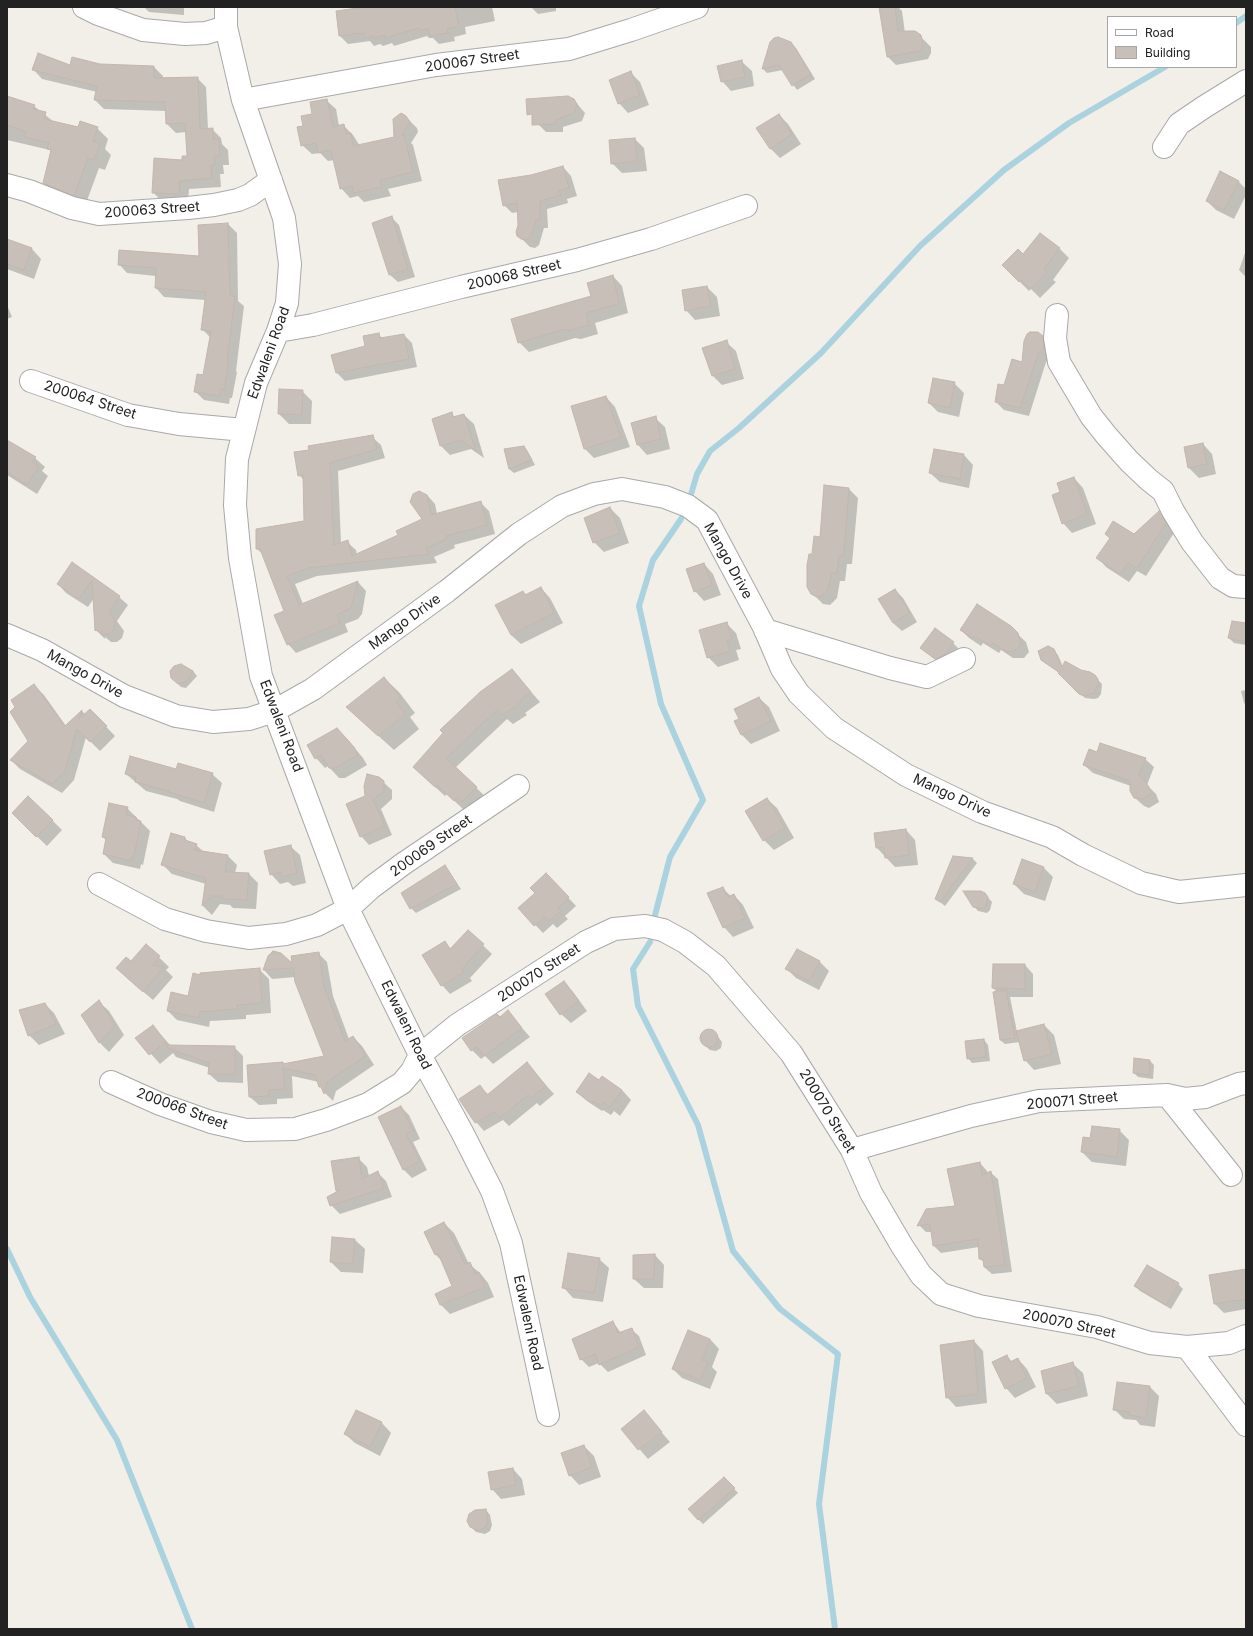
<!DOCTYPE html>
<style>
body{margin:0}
#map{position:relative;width:1253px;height:1636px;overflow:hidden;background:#f2efe9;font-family:Inter,sans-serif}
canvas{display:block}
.frame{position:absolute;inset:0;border:8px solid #222;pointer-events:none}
.legend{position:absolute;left:1107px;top:16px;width:130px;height:52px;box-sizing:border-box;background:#fff;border:1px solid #a7a7a7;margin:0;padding:5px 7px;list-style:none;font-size:12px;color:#222}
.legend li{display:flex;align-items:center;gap:8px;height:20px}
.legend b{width:20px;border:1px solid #a7a7a7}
</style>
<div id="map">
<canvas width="1253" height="1636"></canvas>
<div class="frame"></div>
<ul class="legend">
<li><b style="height:5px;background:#fff"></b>Road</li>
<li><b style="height:11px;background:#c7bfb8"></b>Building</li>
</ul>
</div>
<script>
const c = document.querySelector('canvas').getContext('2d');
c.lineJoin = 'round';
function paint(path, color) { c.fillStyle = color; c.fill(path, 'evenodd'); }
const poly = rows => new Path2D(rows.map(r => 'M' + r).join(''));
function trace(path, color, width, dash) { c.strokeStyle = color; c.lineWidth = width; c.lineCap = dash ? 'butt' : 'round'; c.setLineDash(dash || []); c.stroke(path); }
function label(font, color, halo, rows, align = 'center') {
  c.font = font + ' Inter,sans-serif'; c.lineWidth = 3.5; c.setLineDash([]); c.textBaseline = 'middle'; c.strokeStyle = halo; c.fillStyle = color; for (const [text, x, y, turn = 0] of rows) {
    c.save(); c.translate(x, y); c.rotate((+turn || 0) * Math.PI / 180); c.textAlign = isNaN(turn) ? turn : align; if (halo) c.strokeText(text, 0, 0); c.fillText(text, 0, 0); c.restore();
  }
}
const shadow = poly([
 [144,7,184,7,184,15,149,12],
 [357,7,492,7,495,21,465,27,466,34,454,37,455,41,439,44,433,38,429,38,427,36,394,46,392,43,383,46,380,44,374,46,370,41,348,44,340,36,338,12,357,9],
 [531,7,556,7,556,11,538,14],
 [880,7,898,7,902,11,905,33,918,34,931,47,931,53,928,59,896,65,888,57],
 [771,43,791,43,796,48,815,79,797,90,783,70,767,73,763,69],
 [742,62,752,71,754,86,731,91,722,81],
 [100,65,154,67,163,76,163,79,197,78,206,87,208,129,212,129,221,138,222,144,228,150,229,165,223,165,224,174,220,174,221,187,189,189,188,203,162,202,153,192,188,157,186,132,176,133,167,124,167,111,104,109,95,100,97,92,42,79,33,69],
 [630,72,640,82,649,105,628,113,619,103],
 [7,97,34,106,54,122,78,128,97,128,108,139,105,149,111,155,105,170,99,168,85,206,55,194,44,183,51,152,50,150,7,140],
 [573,99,585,113,582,121,563,127,563,132,546,132,538,124],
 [326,100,336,109,339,126,344,126,353,135,360,146,395,138,407,118,417,128,418,132,411,143,413,145,422,181,388,189,391,196,364,202,358,196,350,198,341,188,335,160,328,161,320,153,312,154,302,145,304,127],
 [779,115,788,124,801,144,780,158,771,149,757,129],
 [635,139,644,148,647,171,622,173,612,163],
 [563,167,571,176,577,196,567,199,568,203,547,209,548,228,544,228,539,245,535,248,530,247,518,235,518,212,512,213,504,205,531,176],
 [1238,181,1246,189,1246,195,1234,219,1216,210,1207,201],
 [391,217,399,225,415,277,398,282,390,275,373,223],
 [228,224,237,233,238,301,244,306,236,371,237,372,232,398,230,398,229,404,204,400,195,391,204,376,211,338,202,329,206,300,164,297,156,288,156,276,127,273,119,264,200,257],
 [7,240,32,249,41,259,34,279,7,269],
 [1060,249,1069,258,1053,280,1056,282,1040,298,1031,289,1029,291,1003,265,1024,256],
 [1246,250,1246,277,1239,270],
 [613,276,622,286,628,313,595,323,598,334,581,339,575,338,529,352,519,342,592,297],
 [707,287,717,297,720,316,695,320,686,310],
 [7,305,12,317,7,319],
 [378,334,383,339,404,335,412,343,417,367,345,381,337,373],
 [1042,336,1051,345,1052,357,1046,362,1029,416,1004,410,996,402,1004,386],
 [726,342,736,351,744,379,722,385,713,376],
 [954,383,964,393,959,417,938,412,929,403],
 [302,391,312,401,311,424,289,424,279,414],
 [606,397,615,407,630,447,594,458,584,448],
 [452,414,455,417,464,415,474,424,484,458,471,449,450,455,441,446,433,419],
 [655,418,665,427,670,449,647,455,638,445,632,423],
 [372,437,381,445,385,458,338,471,341,543,347,542,356,550,357,555,399,536,424,520,427,495,435,504,437,514,480,502,489,511,495,534,454,545,455,548,434,557,437,563,317,576,295,584,303,604,358,582,366,591,362,614,358,619,345,624,348,632,296,653,288,644,285,612,264,555,257,549,305,522,304,480,299,475],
 [7,440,35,458,45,467,42,471,48,476,37,494,7,475],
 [1203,444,1212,454,1216,474,1199,478,1189,468,1185,448],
 [524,447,528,452,535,465,514,473,509,469,505,450],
 [964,455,973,465,969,488,940,482,930,473],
 [1074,478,1083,488,1096,524,1072,533,1063,523,1062,493],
 [825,487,849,489,858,498,852,564,847,564,845,581,840,581,837,598,830,605,823,604,809,590,813,555,820,538],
 [610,508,620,518,629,543,604,552,594,542],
 [1159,513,1168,521,1174,533,1146,576,1137,571,1129,582,1106,567,1098,558,1110,538,1106,534,1134,535],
 [72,564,119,597,128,605,117,621,124,631,122,638,117,642,111,642,105,637,105,639,96,630,94,598,88,607,66,593,58,584],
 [704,564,713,574,721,595,704,601,695,591],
 [541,588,550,598,563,623,521,644,511,635,523,592,527,595],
 [895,590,903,598,917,622,902,631,893,623,879,599],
 [727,624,736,633,741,649,736,650,739,660,718,667,708,657],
 [1246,624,1246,645,1234,643,1229,638],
 [1010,627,1026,642,1029,652,1024,658,1013,658,1001,650,999,653,983,643,981,646,969,638,961,630],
 [953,643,962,652,945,668,921,647],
 [1053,650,1058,655,1063,667,1094,676,1102,684,1101,694,1098,698,1094,699,1085,698,1059,673,1041,660],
 [180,665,193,671,197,676,186,688,181,687,176,682],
 [512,670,540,702,525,713,527,715,513,724,507,719,455,768,486,797,473,811,467,806,464,810,447,794,445,796,423,776],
 [384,678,399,692,415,713,410,717,419,729,394,750,362,721],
 [34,685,44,695,66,726,82,711,85,714,90,710,115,736,100,751,86,737,74,780,62,793,20,769,11,760,29,741],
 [1246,690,1246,705,1244,703,1241,691],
 [759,698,769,707,780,731,751,744,742,735,740,720],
 [347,739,363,758,367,765,345,778,339,778,328,766,325,768,316,758,309,746],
 [1097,753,1145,759,1154,767,1147,785,1156,794,1159,802,1149,808,1144,806,1135,798,1131,786,1093,773,1084,765],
 [177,770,212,774,222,783,214,812,180,801,177,799,146,791,126,774],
 [383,782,392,790,392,799,381,809,392,835,369,845,361,836,366,797],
 [767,799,777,808,794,838,774,850,764,840],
 [127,808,150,831,143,865,141,864,140,869,113,863,104,854,106,840,103,837],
 [52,820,62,830,47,846,22,822],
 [906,830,915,840,918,865,895,867,877,848],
 [185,838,189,843,196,845,204,852,227,855,237,865,235,873,249,874,258,883,256,909,233,908,230,905,220,904,212,915,203,906,206,884,172,874,162,864],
 [290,846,300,855,306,883,293,886,288,882,280,884,271,874],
 [954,857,973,859,977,863,945,906,936,899],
 [1022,860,1044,868,1053,877,1045,901,1024,894,1014,884],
 [445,866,461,889,416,913,411,908,403,893],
 [554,882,576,906,565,916,568,919,557,928,553,924,543,933,519,908],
 [722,888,731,896,734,895,743,905,754,928,733,937,724,927],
 [985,894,992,902,990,910,987,913,978,911,974,906],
 [468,931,492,954,470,978,472,981,450,994,442,985,445,942,451,949],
 [146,945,169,967,166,970,173,977,153,1000,127,978,131,962],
 [318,953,327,962,333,996,349,1039,353,1037,362,1046,374,1065,336,1091,333,1101,325,1093,319,1082,292,1076,293,1098,277,1099,277,1104,259,1105,250,1097,283,1063,284,1065,326,1057,296,977,272,979,264,970,269,956,294,965],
 [819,961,829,971,819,990,796,978,787,969],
 [1025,965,1033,974,1033,997,1010,997,1017,1032,1044,1025,1054,1035,1061,1064,1034,1070,1025,1060,1020,1042,1005,1044,1000,1040,998,993,993,988],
 [259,969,269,979,271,1013,246,1015,246,1019,210,1021,209,1027,177,1020,168,1011,189,997,200,976],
 [564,982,573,992,587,1011,571,1023,561,1014],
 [99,1002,109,1011,124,1035,109,1052,100,1043,82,1015],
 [45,1004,54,1013,65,1034,39,1045,29,1035],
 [508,1012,530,1037,493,1064,485,1056,481,1059,472,1050,500,1018],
 [153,1026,171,1046,234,1047,243,1056,243,1083,218,1082,209,1074,210,1068,176,1057,173,1053,160,1064,137,1038],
 [710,1031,715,1033,722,1042,721,1048,716,1051,710,1050,702,1043,702,1038,704,1032],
 [984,1040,988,1045,990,1061,972,1063,968,1058],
 [1150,1061,1154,1065,1153,1079,1138,1077,1134,1073],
 [527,1064,554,1094,540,1106,537,1103,509,1126,503,1120,484,1131,476,1122,480,1087,489,1095],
 [599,1082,622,1090,631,1100,620,1116,614,1111,611,1115,603,1110,602,1111,587,1101,577,1092],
 [401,1107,409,1115,420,1139,413,1142,427,1170,412,1178,404,1170,379,1117],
 [1119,1130,1129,1140,1126,1166,1092,1162,1082,1152],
 [358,1158,367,1167,369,1176,377,1172,386,1181,392,1197,340,1214,331,1205,339,1192,337,1190],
 [980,1163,987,1171,988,1174,990,1172,998,1179,1012,1272,992,1274,984,1267,984,1262,980,1259,979,1247,941,1253,934,1246,932,1232,926,1232,919,1225,956,1207],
 [444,1223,454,1233,469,1264,480,1273,488,1283,494,1297,450,1314,441,1305,453,1286,442,1261,435,1254],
 [355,1240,365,1249,363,1273,341,1272,331,1262],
 [655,1255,664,1265,663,1288,644,1288,634,1279],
 [599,1259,609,1268,603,1302,573,1298,564,1288],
 [1246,1270,1246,1309,1224,1313,1214,1303],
 [1178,1284,1183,1289,1171,1309,1140,1291,1135,1286],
 [613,1322,621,1333,631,1329,639,1336,646,1355,608,1372,599,1363,589,1367,581,1359],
 [710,1339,719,1349,712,1367,717,1372,710,1389,682,1378,673,1369],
 [974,1341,983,1351,987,1403,956,1407,947,1397],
 [1007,1356,1012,1362,1018,1359,1027,1369,1036,1387,1015,1398,1006,1388],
 [1073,1364,1083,1373,1088,1396,1057,1404,1047,1394,1042,1371],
 [1150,1387,1159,1396,1155,1427,1140,1425,1136,1420,1124,1419,1114,1409],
 [357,1411,382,1423,391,1433,380,1456,355,1443,345,1434],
 [644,1412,670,1442,648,1459,622,1429],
 [584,1446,594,1456,601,1477,579,1485,570,1475],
 [513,1469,522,1479,525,1495,501,1499,492,1489],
 [729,1483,738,1493,703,1524,698,1519],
 [486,1510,490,1515,492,1525,490,1531,485,1534,476,1532,471,1527]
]);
const stream = poly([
 [1236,23,1246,16],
 [689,501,697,474,710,451,739,428,821,353,920,246,1004,170,1069,123,1165,67],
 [654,919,670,857,703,800,661,704,639,606,653,560,681,519],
 [650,942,633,969,638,1006,698,1125,733,1251,780,1309,838,1354,819,1504,835,1629],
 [7,1249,30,1297,117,1440,192,1629]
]);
const building = poly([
 [365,7,455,7,459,26,447,29,448,33,430,36,428,29,420,31,419,28,385,38,385,35,374,38,373,36,365,38,364,33,339,36,336,11,365,7],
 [879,7,895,7,898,31,915,31,921,35,923,45,920,51,887,57,879,7],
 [778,37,791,42,811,74,792,86,779,65,762,69,770,42,774,38,778,37],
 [38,53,70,65,72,57,100,64,154,66,154,78,198,77,200,129,213,128,213,139,219,139,220,156,214,156,215,165,211,165,212,178,180,181,179,194,152,193,154,158,182,160,182,156,187,156,185,123,166,124,165,102,94,100,97,86,32,70,38,53],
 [742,60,745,77,721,82,717,66,742,60],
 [631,71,640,95,618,104,609,80,631,71],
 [7,96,35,105,33,109,46,112,44,119,78,127,80,121,98,127,93,141,100,143,94,160,88,158,74,196,43,183,51,150,47,149,49,143,24,137,26,132,7,125,7,96],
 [568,96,574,99,577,104,574,113,555,120,556,124,532,125,532,114,527,115,526,99,568,96],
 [327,99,333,127,344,124,346,134,351,133,353,146,394,137,393,119,401,113,406,116,410,122,401,136,404,135,413,172,380,180,382,187,354,193,352,186,340,189,331,150,318,153,316,143,301,146,297,127,303,126,301,116,312,114,310,102,327,99],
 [779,114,792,134,770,149,756,128,779,114],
 [635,138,637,161,611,164,609,140,635,138],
 [563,166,569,188,559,191,561,195,540,201,540,220,536,220,531,237,526,240,521,239,517,236,516,232,518,225,517,203,503,206,498,180,531,175,563,166],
 [1220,171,1239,181,1224,210,1206,201,1220,171],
 [392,216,408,269,389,275,372,223,392,216],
 [228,223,230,296,235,296,227,362,229,362,224,390,221,389,220,396,194,392,197,374,203,375,211,331,201,330,206,292,155,288,156,268,118,265,119,250,199,256,198,225,228,223],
 [1040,233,1060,248,1044,269,1047,272,1030,289,1021,280,1019,282,1002,265,1018,249,1023,254,1040,233],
 [7,239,32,248,24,270,7,264,7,239],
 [613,275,619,304,586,313,589,325,571,330,566,330,565,329,518,343,511,319,591,296,587,283,613,275],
 [707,286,711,306,685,311,682,290,707,286],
 [1030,332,1038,332,1043,336,1044,348,1038,354,1020,408,995,402,998,384,1004,385,1012,359,1022,362,1024,341,1027,334,1030,332],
 [379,333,380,338,404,334,409,359,336,373,331,355,365,346,363,336,379,333],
 [727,340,735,369,712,376,702,348,727,340],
 [933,378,955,382,950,408,928,403,933,378],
 [279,389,303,390,302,415,278,414,279,389],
 [606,396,621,437,584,449,571,406,606,396],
 [452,412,453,417,464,414,476,451,461,440,440,446,432,419,452,412],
 [656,416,661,439,637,445,631,423,656,416],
 [373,435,377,449,330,463,334,545,348,540,352,556,398,535,396,531,422,519,410,502,413,494,419,491,427,495,431,515,481,501,487,525,446,536,447,539,426,548,429,554,308,568,287,576,299,605,358,581,351,608,337,615,340,623,287,645,274,615,284,611,260,549,256,549,256,529,304,521,303,475,298,476,294,452,309,450,308,446,373,435],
 [7,440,36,457,32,462,39,466,27,485,7,472,7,440],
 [1203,443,1207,464,1188,468,1184,447,1203,443],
 [524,446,532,460,509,469,504,449,524,446],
 [934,449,964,454,960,479,929,473,934,449],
 [1074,477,1087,514,1062,524,1052,495,1060,492,1057,483,1074,477],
 [824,485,849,488,844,556,839,555,837,573,832,573,827,592,821,596,817,597,811,594,807,587,807,565,809,554,812,554,814,536,820,537,824,485],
 [610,507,620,533,593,543,584,518,610,507],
 [1159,511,1166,523,1137,568,1128,563,1120,574,1096,558,1110,538,1105,534,1113,521,1134,534,1159,511],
 [72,562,120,596,109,611,115,621,114,629,109,634,102,634,96,630,95,631,92,580,79,599,57,584,72,562],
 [704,563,712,585,694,592,686,569,704,563],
 [541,587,554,613,511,635,495,605,523,591,525,595,541,587],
 [895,589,910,613,893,623,878,599,895,589],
 [977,604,1011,626,1018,633,1021,644,1016,650,1008,652,1004,650,993,643,991,646,974,636,973,638,960,630,977,604],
 [1232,621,1246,623,1246,642,1228,638,1232,621],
 [727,622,732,639,727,641,730,651,707,658,699,630,727,622],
 [935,628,954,642,944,655,935,659,920,648,935,628],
 [1048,646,1054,649,1062,667,1065,661,1081,670,1090,672,1095,675,1098,679,1098,684,1094,693,1084,696,1079,694,1058,673,1059,672,1041,660,1038,651,1048,646],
 [181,664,193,671,187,681,178,684,171,678,170,671,174,666,181,664],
 [512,669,531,692,517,703,518,705,502,715,498,709,446,758,477,787,462,802,457,797,454,801,437,785,435,787,413,767,443,733,440,730,480,692,512,669],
 [384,677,401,698,396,702,406,714,378,736,346,707,384,677],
 [34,684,65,726,82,710,79,719,90,709,107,726,90,742,77,729,65,771,52,784,10,760,28,741,10,712,15,707,11,700,34,684],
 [759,697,771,721,741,735,734,721,739,719,734,709,759,697],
 [337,728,354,747,358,755,335,768,329,768,321,755,315,759,307,745,337,728],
 [1100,743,1146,758,1139,775,1147,784,1152,793,1143,799,1134,798,1130,791,1130,781,1083,765,1089,749,1097,752,1100,743],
 [130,756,176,769,178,763,213,773,204,803,169,792,169,791,135,782,136,777,125,774,130,756],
 [367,774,379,777,384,781,384,791,373,800,385,826,360,837,346,804,365,796,364,786,367,774],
 [28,796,53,820,36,837,12,813,28,796],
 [767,798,785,828,763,841,745,811,767,798],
 [109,803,128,807,126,815,136,817,136,820,141,821,134,856,132,856,132,861,103,854,106,838,102,837,109,803],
 [906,829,909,855,885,858,884,847,876,848,874,833,906,829],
 [171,833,185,837,185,840,197,844,195,850,228,855,225,872,249,873,247,900,223,899,222,896,211,896,202,906,206,878,161,865,171,833],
 [291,845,297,873,282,877,281,872,270,875,264,851,291,845],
 [953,856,973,858,940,902,935,899,953,856],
 [1022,859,1044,867,1035,892,1013,884,1022,859],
 [445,865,457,884,410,909,401,893,445,865],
 [546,873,569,897,558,908,561,911,549,921,545,917,534,926,518,908,535,893,530,888,546,873],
 [723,887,728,897,734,894,745,918,723,928,707,893,723,887],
 [963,891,981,891,985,893,988,897,986,906,982,909,973,907,963,891],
 [468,930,484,944,462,969,464,972,441,986,422,955,445,941,450,949,468,930],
 [146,944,160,956,153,965,164,967,143,992,116,968,126,957,131,961,146,944],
 [797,949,820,961,809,981,785,969,797,949],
 [273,951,281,953,292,963,291,956,319,952,324,987,345,1041,353,1036,366,1056,327,1082,324,1094,321,1087,319,1087,315,1075,283,1068,285,1089,269,1090,269,1096,249,1097,247,1065,283,1062,283,1064,324,1056,295,982,293,968,263,970,268,956,273,951],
 [993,964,1025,964,1025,989,992,988,993,964],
 [260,968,262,1003,237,1005,237,1009,200,1012,199,1018,167,1011,171,992,188,996,193,973,200,975,200,973,260,968],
 [564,981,579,1001,560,1015,545,994,564,981],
 [1006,990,1015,1038,1000,1040,993,992,1006,990],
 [99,1000,115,1025,99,1043,81,1015,99,1000],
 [45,1003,56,1024,28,1036,19,1010,45,1003],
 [508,1010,522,1028,484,1056,477,1047,471,1051,462,1038,497,1014,500,1017,508,1010],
 [1044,1024,1052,1054,1024,1061,1016,1031,1044,1024],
 [153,1025,166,1042,149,1055,135,1038,153,1025],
 '700 1038a9 9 0 1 1 18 0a9 9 0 1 1-18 0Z',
 [984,1039,986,1057,967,1059,965,1041,984,1039],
 [167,1045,235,1046,235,1074,208,1074,209,1063,167,1048,167,1045],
 [1134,1058,1150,1060,1149,1075,1133,1073,1134,1058],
 [527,1062,546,1086,531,1098,528,1095,500,1118,495,1112,475,1123,459,1099,480,1085,487,1095,527,1062],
 [589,1073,599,1080,602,1076,622,1090,610,1107,604,1102,601,1106,593,1101,592,1103,576,1092,589,1073],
 [401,1106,413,1131,406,1134,420,1161,403,1170,378,1117,401,1106],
 [1092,1126,1120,1129,1117,1157,1081,1152,1083,1137,1090,1138,1092,1126],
 [359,1157,362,1179,378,1171,384,1188,330,1206,327,1197,340,1190,336,1191,331,1161,359,1157],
 [980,1162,982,1175,991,1171,1005,1265,984,1267,983,1259,979,1259,978,1239,933,1246,930,1224,917,1226,926,1209,955,1206,947,1169,980,1162],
 [444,1222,465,1264,470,1262,475,1274,479,1272,485,1287,440,1305,435,1294,452,1286,438,1253,435,1255,424,1232,444,1222],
 [332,1237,355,1239,353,1264,330,1262,332,1237],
 [568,1253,600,1258,594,1293,562,1288,568,1253],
 [655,1254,654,1279,633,1279,633,1255,655,1254],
 [1147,1265,1179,1283,1166,1305,1134,1286,1147,1265],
 [1246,1269,1246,1299,1214,1304,1209,1275,1246,1269],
 [613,1321,618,1333,632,1328,639,1347,599,1365,595,1354,580,1360,572,1339,613,1321],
 [688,1330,710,1339,702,1360,708,1362,700,1380,672,1369,688,1330],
 [974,1340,978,1394,946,1398,940,1345,974,1340],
 [1007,1355,1010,1362,1018,1358,1027,1378,1005,1389,992,1362,1007,1355],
 [1073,1362,1079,1386,1046,1394,1041,1371,1073,1362],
 [1117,1382,1150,1386,1146,1418,1129,1415,1130,1412,1113,1410,1117,1382],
 [356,1410,382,1422,370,1447,344,1434,356,1410],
 [644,1410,662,1432,638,1450,621,1429,644,1410],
 [584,1445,592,1467,569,1476,561,1453,584,1445],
 [513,1468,516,1485,491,1490,488,1472,513,1468],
 [724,1477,735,1488,698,1520,688,1509,724,1477],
 [486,1509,488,1520,486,1526,480,1530,477,1530,470,1527,467,1521,469,1514,475,1510,486,1509]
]);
const minor = poly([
 [84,7,98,14,143,30,185,34,206,33,226,27],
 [226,7,226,27,243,100,284,218,290,264,287,303,278,331,256,383,237,459,235,505,240,558,261,676,348,909,420,1055,462,1132,492,1191,511,1243,548,1415],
 [243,100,436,65,569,49,631,30,697,7],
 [1164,147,1179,124,1204,107,1246,81],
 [7,185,29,191,72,208,99,214,188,208,214,205,238,200,250,195,271,180],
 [1057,315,1055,338,1059,362,1091,416,1106,435,1129,461,1149,480,1163,491,1173,511,1192,542,1220,578,1233,586,1246,587],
 [278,331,313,325,461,287,577,260,651,239,746,206],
 [31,381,128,415,179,424,244,430],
 [765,630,890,668,927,677,964,659],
 [7,635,42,650,124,696,176,716,213,722,249,719,274,711,313,689,447,591,519,534,562,506,594,494,622,489,665,497,688,506,707,520,764,627,782,669,799,694,834,728,906,775,982,812,1052,837,1083,855,1141,883,1179,892,1246,885],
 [99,884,165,919,206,931,249,938,286,934,317,925,348,909,372,887,403,864,518,786],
 [111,1082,160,1104,211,1122,246,1130,295,1129,326,1120,368,1104,402,1083,412,1071,420,1055,457,1025,586,942,614,929,645,926,663,930,685,942,716,966,791,1053,852,1150,871,1193,902,1246,921,1275,941,1294,979,1306,1097,1327,1150,1343,1187,1347,1229,1343,1246,1336],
 [1167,1095,1231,1175],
 [852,1150,971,1116,1039,1101,1167,1095,1185,1099,1205,1097,1239,1084,1246,1083],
 [1187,1347,1246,1425]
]);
const streetNames = [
 ["200067 Street",472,61,-8],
 ["200063 Street",152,210,-4],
 ["200068 Street",514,275,-13],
 ["Edwaleni Road",269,353,-70],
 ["200064 Street",90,400,18],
 ["Mango Drive",728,561,61],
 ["Mango Drive",405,622,-36],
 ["Mango Drive",85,674,29],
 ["Edwaleni Road",281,726,69],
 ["Mango Drive",952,796,25],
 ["200069 Street",431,846,-35],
 ["200070 Street",539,973,-33],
 ["Edwaleni Road",406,1025,64],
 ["200071 Street",1072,1101,-5],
 ["200066 Street",182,1109,20],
 ["200070 Street",827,1111,59],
 ["Edwaleni Road",528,1323,78],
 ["200070 Street",1069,1324,12]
];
paint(shadow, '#0003');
trace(stream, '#aad3df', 6);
paint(building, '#c7bfb8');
trace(building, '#c4b6ab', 1);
trace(minor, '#a9a9a9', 24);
trace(minor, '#fff', 22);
label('14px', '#222', '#fff', streetNames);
</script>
